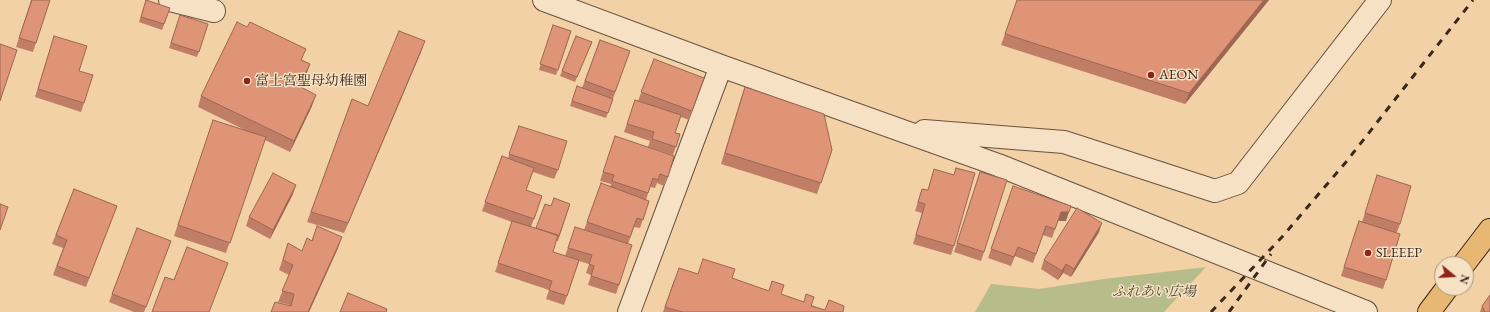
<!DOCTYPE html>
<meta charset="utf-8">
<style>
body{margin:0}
#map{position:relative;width:1490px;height:312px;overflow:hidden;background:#f1d1a5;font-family:"EB Garamond",serif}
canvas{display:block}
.north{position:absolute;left:1434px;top:256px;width:40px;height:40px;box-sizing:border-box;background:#f6e1c4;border:1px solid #ab9780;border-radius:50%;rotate:108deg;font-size:11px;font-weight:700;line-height:16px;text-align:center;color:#3a281b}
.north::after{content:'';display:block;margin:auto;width:14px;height:18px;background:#8f2418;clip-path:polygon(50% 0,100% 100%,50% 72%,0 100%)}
</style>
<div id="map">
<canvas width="1490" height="312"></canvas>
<div class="north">N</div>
</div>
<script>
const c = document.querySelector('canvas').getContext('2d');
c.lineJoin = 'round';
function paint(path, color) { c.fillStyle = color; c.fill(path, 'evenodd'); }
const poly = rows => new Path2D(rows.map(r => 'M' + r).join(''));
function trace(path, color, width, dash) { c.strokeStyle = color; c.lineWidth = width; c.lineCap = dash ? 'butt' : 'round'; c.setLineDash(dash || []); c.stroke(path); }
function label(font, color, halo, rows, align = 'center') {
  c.font = font + ' "EB Garamond","Noto Serif JP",serif'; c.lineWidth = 3; c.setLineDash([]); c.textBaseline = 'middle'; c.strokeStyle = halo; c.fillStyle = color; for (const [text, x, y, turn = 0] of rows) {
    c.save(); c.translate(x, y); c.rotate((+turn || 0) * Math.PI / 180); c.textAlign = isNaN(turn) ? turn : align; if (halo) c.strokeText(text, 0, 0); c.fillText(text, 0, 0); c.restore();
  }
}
const green = poly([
 [1206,267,1164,312,975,312,991,284,1039,289,1104,279]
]);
const minor = poly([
 [170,0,214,11],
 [544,0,721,66,998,165,1366,312],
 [924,131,1064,142,1215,191,1238,183,1380,0],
 [629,312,721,66]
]);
const major = poly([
 [1464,264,1490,230],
 [1429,312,1447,288]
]);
const rail = poly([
 [1211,312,1282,237,1346,162,1473,0],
 [1229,312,1271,254]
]);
const wall = poly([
 [31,0,50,0,33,52,16,47],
 [146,0,170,8,162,30,139,22],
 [1017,0,1269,0,1185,104,1001,45],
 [180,15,208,24,197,57,169,48],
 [553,25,571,31,556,75,539,70],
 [54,36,79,71,84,103,81,112,35,97],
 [576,36,592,42,575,82,560,76],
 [600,40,630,51,606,118,570,106,577,86,582,88],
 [421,52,344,233,307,222,352,99,368,106],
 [654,59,704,78,689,120,681,117,675,133,680,134,673,155,648,147,650,141,624,132,635,100,638,101],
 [302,60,310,64,306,75,300,87,312,106,290,152,265,140,226,253,174,236,213,120,245,130,198,107,201,96],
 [745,87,832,150,817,194,721,164,741,98],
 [519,126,558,170,554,179,533,172,526,190,542,196,531,227,536,228,551,206,570,204,558,241,556,241,553,252,565,256,575,227,584,230,601,183,610,187,611,184,600,181,615,136,668,177,664,186,657,183,655,188,650,187,646,200,649,201,640,228,634,227,628,244,619,285,616,294,588,285,591,275,586,273,589,264,579,261,564,305,546,299,549,290,495,272,512,222,482,211,502,156,508,158],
 [934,169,954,246,951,255,913,244,922,213,915,211,919,198,922,189,928,190],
 [980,172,984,252,981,261,954,252],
 [1377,175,1400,224,1397,232,1386,280,1383,289,1341,276,1356,229,1359,221,1362,222],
 [1013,186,1066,221,1058,221,1052,238,1043,235,1033,263,1015,256,1011,266,988,258],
 [74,189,117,206,86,287,53,275,63,248,52,244],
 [293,194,270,239,246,226,249,217],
 [317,226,338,248,309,312,290,306,290,305,278,302,289,275,279,270,288,243,302,251,312,240],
 [137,228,171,241,144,312,134,312,109,302],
 [1099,232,1071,277,1063,273,1058,280,1041,269,1044,260],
 [703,259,732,278,769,291,772,281,781,294,825,310,829,300,843,312,663,312,674,280,698,274],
 [1482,306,1490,312,1480,312]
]);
const shadedWall = poly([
 [1264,0,1269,0,1185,104,1189,93],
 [425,41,421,52,344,233,348,223],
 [310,64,306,75,295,97,299,86],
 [316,95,312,106,290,152,294,141],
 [296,185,293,194,270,239,273,230],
 [1061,212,1069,212,1066,221,1058,221],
 [1102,223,1099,232,1071,277,1074,269],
 [342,237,338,248,309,312,308,312],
 [1066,264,1063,273,1058,280,1062,271]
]);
const building = poly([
 [32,0,50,0,36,43,19,38,32,0],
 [146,0,170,8,164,24,141,17,146,0],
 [1017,0,1264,0,1189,93,1005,34,1017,0],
 [180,15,208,24,199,52,171,43,180,15],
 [237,22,247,27,250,22,306,49,301,60,310,64,299,86,316,95,294,141,201,96,237,22],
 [553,25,571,31,558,70,540,64,553,25],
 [399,31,425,41,348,223,311,212,352,99,368,106,399,31],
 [54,36,87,46,79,71,93,75,84,103,38,89,54,36],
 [576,36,592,42,577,77,562,71,576,36],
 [600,40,630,51,615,92,585,81,600,40],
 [0,44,17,50,0,101,0,44],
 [654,59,704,78,692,111,641,92,654,59],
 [577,86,613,99,608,113,572,101,577,86],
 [745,87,824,114,832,150,821,183,725,153,745,87],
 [635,100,681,115,675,133,680,134,676,147,652,139,654,132,627,124,635,100],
 [213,120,266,137,230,243,178,225,213,120],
 [519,126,567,141,558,170,509,154,519,126],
 [615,136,674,156,668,177,660,174,658,180,653,178,648,193,612,181,614,175,603,172,615,136],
 [502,156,534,168,526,190,542,196,534,219,485,202,502,156],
 [956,168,975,173,954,246,916,235,925,204,918,202,922,189,928,190,934,169,954,175,956,168],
 [980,172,1007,180,984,252,957,243,980,172],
 [273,173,296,185,273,230,249,217,273,173],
 [1377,175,1411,186,1400,224,1365,213,1377,175],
 [601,183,649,201,643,220,637,218,630,237,587,222,601,183],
 [1013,186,1071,206,1069,212,1061,212,1055,229,1046,226,1036,254,1018,247,1014,257,991,249,1013,186],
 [74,189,117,206,89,278,57,266,67,240,56,235,74,189],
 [554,198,570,204,559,236,536,228,545,204,551,206,554,198],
 [0,204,8,207,0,230,0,204],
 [1077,208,1102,223,1074,269,1066,264,1062,271,1044,260,1077,208],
 [512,221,558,235,553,252,579,260,567,296,549,290,552,281,498,263,512,221],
 [1359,221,1400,234,1386,280,1344,267,1359,221],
 [317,226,342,237,308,312,271,312,275,302,291,306,294,294,282,291,293,265,283,260,288,243,302,251,307,238,312,241,317,226],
 [575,227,632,245,619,285,591,276,594,266,589,264,592,255,568,248,575,227],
 [137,228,171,241,146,307,112,294,137,228],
 [187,247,228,263,209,312,152,312,165,277,174,280,187,247],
 [703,259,735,269,732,278,769,291,772,281,784,285,781,294,804,302,806,294,814,297,811,306,825,310,829,300,844,306,843,312,682,312,665,307,679,268,698,274,703,259],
 [348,293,387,309,386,312,340,312,348,293],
 [1490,295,1490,312,1485,312,1482,306,1490,295]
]);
const markers = [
 [1151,75,4,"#8f2418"],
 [247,81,4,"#8f2418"],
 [1368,253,4,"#8f2418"]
];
const poiNames = [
 ["AEON",1159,75],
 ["富士宮聖母幼稚園",255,81],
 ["SLEEEP",1376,253]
];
const parkNames = [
 ["ふれあい広場",1154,292]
];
paint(green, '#b6bd8a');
trace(minor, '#68523e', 24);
trace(major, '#3a281b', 24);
trace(minor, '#f6e1c4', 22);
trace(major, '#e8b872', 22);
trace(rail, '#3a281b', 3, [7, 7]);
paint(wall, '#c07e66');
paint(shadedWall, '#9c6753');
paint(building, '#df9377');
trace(building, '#9c6753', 1);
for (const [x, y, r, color] of markers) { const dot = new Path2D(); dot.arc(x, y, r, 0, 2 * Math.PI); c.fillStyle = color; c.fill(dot); trace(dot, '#f6e1c4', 1.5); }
label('14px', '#3a281b', '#f6e1c4', poiNames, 'left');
label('italic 14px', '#534631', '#f6e1c4', parkNames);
</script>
